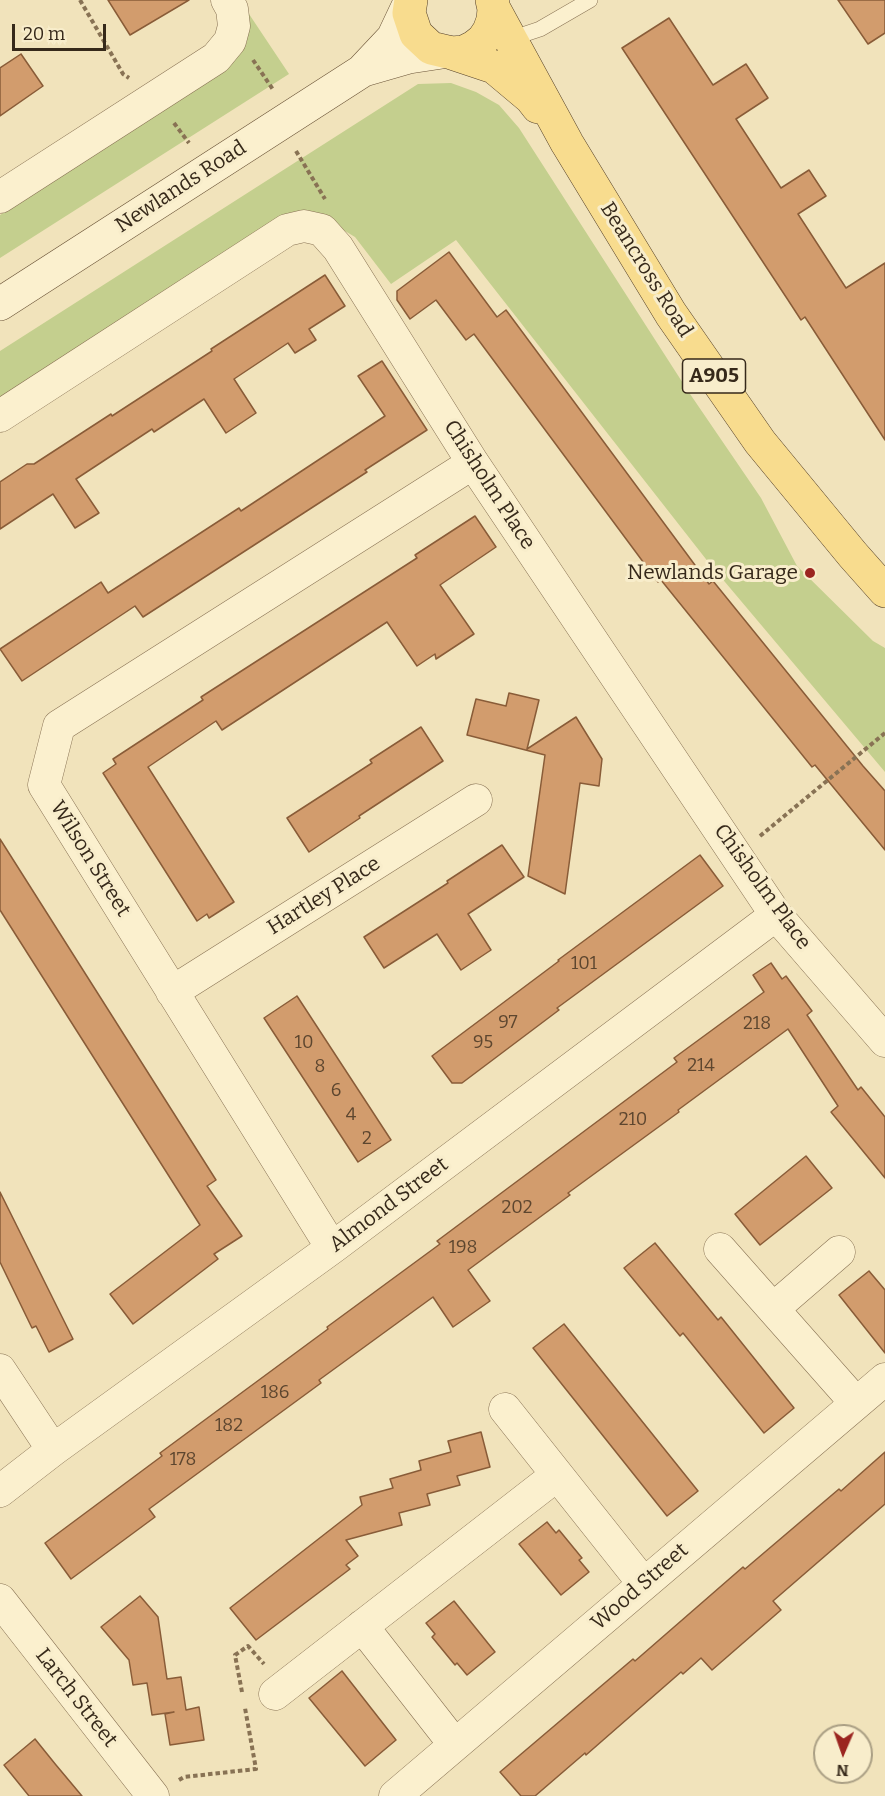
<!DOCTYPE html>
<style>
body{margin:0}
#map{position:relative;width:885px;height:1796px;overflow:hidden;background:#f1e3bb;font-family:Bitter,serif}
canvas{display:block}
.north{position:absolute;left:813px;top:1724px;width:60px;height:60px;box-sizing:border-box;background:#f8edcb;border:2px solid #aa9f84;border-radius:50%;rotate:182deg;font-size:16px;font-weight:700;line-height:24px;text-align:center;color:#36291a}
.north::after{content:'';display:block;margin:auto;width:21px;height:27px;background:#9b2520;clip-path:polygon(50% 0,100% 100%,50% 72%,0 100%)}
.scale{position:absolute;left:12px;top:24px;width:94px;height:27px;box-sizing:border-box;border:3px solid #36291a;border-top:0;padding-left:8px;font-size:18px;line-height:21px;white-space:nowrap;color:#36291a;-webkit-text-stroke:4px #f8edcb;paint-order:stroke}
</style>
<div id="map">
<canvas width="885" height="1796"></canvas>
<div class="north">N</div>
<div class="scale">20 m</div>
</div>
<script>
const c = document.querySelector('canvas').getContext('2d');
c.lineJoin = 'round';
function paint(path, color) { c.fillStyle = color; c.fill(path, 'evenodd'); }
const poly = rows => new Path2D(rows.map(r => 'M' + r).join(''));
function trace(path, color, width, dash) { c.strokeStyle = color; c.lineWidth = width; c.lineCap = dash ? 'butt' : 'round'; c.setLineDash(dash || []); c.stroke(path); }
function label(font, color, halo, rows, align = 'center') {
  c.font = font + ' Bitter,serif'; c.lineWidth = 6; c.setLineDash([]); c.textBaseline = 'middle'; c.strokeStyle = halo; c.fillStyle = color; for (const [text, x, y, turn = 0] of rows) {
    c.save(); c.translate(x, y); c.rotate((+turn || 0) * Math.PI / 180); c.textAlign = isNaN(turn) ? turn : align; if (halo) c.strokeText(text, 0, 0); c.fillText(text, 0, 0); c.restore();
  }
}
const green = poly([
 [247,11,289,74,0,258,0,215,227,67,247,42],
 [451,83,476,92,499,105,519,128,688,391,761,498,797,566,873,641,885,648,885,772,709,563,456,240,391,284,355,237,320,216,0,398,0,351,418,84]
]);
const building = poly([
 [108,0,189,0,130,35,108,0],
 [838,0,885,0,885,33,868,44,838,0],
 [669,18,713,85,746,64,768,98,736,119,781,188,809,170,826,196,798,214,846,288,885,263,885,440,805,317,801,320,788,300,622,48,669,18],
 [21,54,43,86,0,116,0,68,21,54],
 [449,252,497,317,506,310,709,584,713,581,863,766,885,791,885,850,815,765,812,767,661,580,658,582,474,334,466,340,436,300,410,319,397,300,397,291,449,252],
 [325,275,345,306,309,329,316,340,295,353,288,343,234,379,256,413,226,433,204,399,154,432,152,429,76,479,99,513,75,528,53,494,0,529,0,482,27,464,34,464,111,414,112,416,212,351,211,349,325,275],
 [382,361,427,430,365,470,367,472,143,617,135,606,22,681,0,649,101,582,108,593,239,508,241,511,385,416,358,376,382,361],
 [475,516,496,547,440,585,474,634,436,659,435,654,417,666,387,622,222,730,216,721,148,767,234,902,209,918,207,914,197,921,103,773,116,764,113,759,203,700,201,697,417,558,415,555,475,516],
 [509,693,539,700,527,749,576,717,602,759,599,786,580,783,565,894,528,876,545,755,467,735,476,699,506,706,509,693],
 [421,727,443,761,359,816,360,818,309,852,287,818,372,763,370,760,421,727],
 [0,839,216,1180,207,1186,242,1236,214,1254,218,1259,133,1324,110,1294,200,1225,0,910,0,839],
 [502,845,524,877,468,914,491,950,461,970,437,934,384,968,364,937,448,883,447,881,502,845],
 [700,855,723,886,557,1008,559,1010,462,1083,452,1083,432,1056,559,961,558,960,700,855],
 [771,963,782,979,786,976,812,1011,807,1015,858,1090,861,1087,885,1117,885,1178,831,1112,838,1106,788,1029,678,1110,679,1112,568,1193,570,1195,468,1270,490,1301,453,1327,433,1297,319,1380,321,1383,149,1509,155,1517,71,1579,45,1543,162,1456,160,1453,328,1329,327,1327,440,1244,437,1241,677,1062,674,1058,764,992,753,975,771,963],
 [297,996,391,1140,358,1162,264,1018,297,996],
 [806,1156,832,1188,760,1245,735,1214,806,1156],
 [0,1192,73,1339,49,1352,36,1326,32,1328,0,1262,0,1192],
 [655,1243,718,1320,721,1317,794,1408,764,1433,683,1333,680,1336,624,1268,655,1243],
 [869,1271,885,1290,885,1353,839,1295,869,1271],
 [564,1324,698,1491,667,1516,533,1348,564,1324],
 [481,1432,490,1467,457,1476,460,1485,427,1494,430,1505,399,1513,402,1525,346,1540,358,1556,346,1565,350,1569,256,1640,230,1608,362,1505,360,1497,393,1488,390,1479,421,1470,419,1461,451,1452,448,1441,481,1432],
 [885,1452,885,1504,773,1601,781,1610,712,1670,701,1658,683,1674,681,1672,586,1755,585,1753,535,1796,521,1796,500,1772,633,1659,635,1661,743,1567,745,1569,839,1489,841,1491,885,1452],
 [547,1522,556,1533,559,1530,582,1558,579,1560,589,1572,561,1595,519,1544,547,1522],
 [140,1596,158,1617,167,1679,181,1677,186,1710,199,1707,204,1740,170,1745,165,1714,174,1712,152,1715,147,1683,133,1685,129,1660,101,1627,140,1596],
 [454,1601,495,1652,467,1675,457,1663,455,1665,432,1637,435,1634,426,1623,454,1601],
 [342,1671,396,1740,365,1766,309,1698,342,1671],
 [35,1739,56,1765,82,1796,29,1796,4,1765,35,1739]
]);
const path = poly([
 [80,0,123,74,129,78],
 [253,60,274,91],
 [174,123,189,143],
 [296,151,325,199],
 [760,836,885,733],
 [242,1692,235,1655,248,1646,264,1664],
 [179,1780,184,1777,256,1769,245,1708]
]);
const lane = poly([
 [507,40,540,29,590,0]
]);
const street = poly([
 [0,197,216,58,230,41,234,26,232,9,227,0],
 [0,416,287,230,304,226,322,230,338,248,473,463,776,915,885,1041],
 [172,992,476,800],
 [332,1248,44,785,59,726,473,463],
 [720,1249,856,1403],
 [773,1309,839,1252],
 [0,1370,53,1450],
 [505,1409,644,1584],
 [0,1491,53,1450,332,1248,776,915],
 [0,1600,153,1796],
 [362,1626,455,1745],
 [275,1694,557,1475],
 [395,1796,885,1379]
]);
const secondary = poly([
 [364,70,409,57,442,52],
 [0,304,362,71,393,38,410,2]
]);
const primary = poly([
 [411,0,409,13,416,34,431,48,452,53,464,52,474,47,483,40,489,31,493,20,494,9,492,0],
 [494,9,567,143,671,314,760,442,853,555,885,591],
 [452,53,494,67,531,98,538,107]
]);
const markers = [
 [810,573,6,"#9b2520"]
];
const numberNames = [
 ["101",584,964],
 ["97",508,1023],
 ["218",757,1024],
 ["10",304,1043],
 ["95",483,1043],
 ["214",701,1066],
 ["8",320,1067],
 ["6",336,1091],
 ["4",351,1115],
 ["210",633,1120],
 ["2",367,1139],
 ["202",517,1208],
 ["198",463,1248],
 ["186",275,1393],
 ["182",229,1426],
 ["178",183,1460]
];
const shields = [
 [714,376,63]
];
const shieldNames = [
 ["A905",714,376]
];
const streetNames = [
 ["Newlands Road",181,187,-33],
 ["Beancross Road",646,270,58],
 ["Chisholm Place",489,485,57],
 ["Wilson Street",90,859,58],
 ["Chisholm Place",762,887,54],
 ["Hartley Place",324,896,-32],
 ["Almond Street",389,1205,-37],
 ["Wood Street",640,1587,-41],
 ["Larch Street",76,1698,52]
];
const poiNames = [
 ["Newlands Garage",798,573]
];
paint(green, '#c4cf8e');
paint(building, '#d29c6d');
trace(building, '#895c38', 1.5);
trace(lane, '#887254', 16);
trace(street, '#887254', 33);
trace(secondary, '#6a5337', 34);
trace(primary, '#554029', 34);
trace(path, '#887254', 4, [4.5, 3]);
trace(lane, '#fbf0ce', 15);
trace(street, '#fbf0ce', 32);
trace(secondary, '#fbf0ce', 33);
trace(primary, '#f8dc8e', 33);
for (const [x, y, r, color] of markers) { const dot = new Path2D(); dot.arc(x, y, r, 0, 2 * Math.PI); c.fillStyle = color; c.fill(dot); trace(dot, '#f8edcb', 2); }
label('18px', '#5d462f', null, numberNames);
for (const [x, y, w] of shields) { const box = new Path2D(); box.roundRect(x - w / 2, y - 17, w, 34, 4.5); c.fillStyle = '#f8edcb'; c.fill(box); trace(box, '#36291a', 1.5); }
label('bold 20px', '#36291a', null, shieldNames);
label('21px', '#36291a', '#f8edcb', streetNames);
label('21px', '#36291a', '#f8edcb', poiNames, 'right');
</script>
